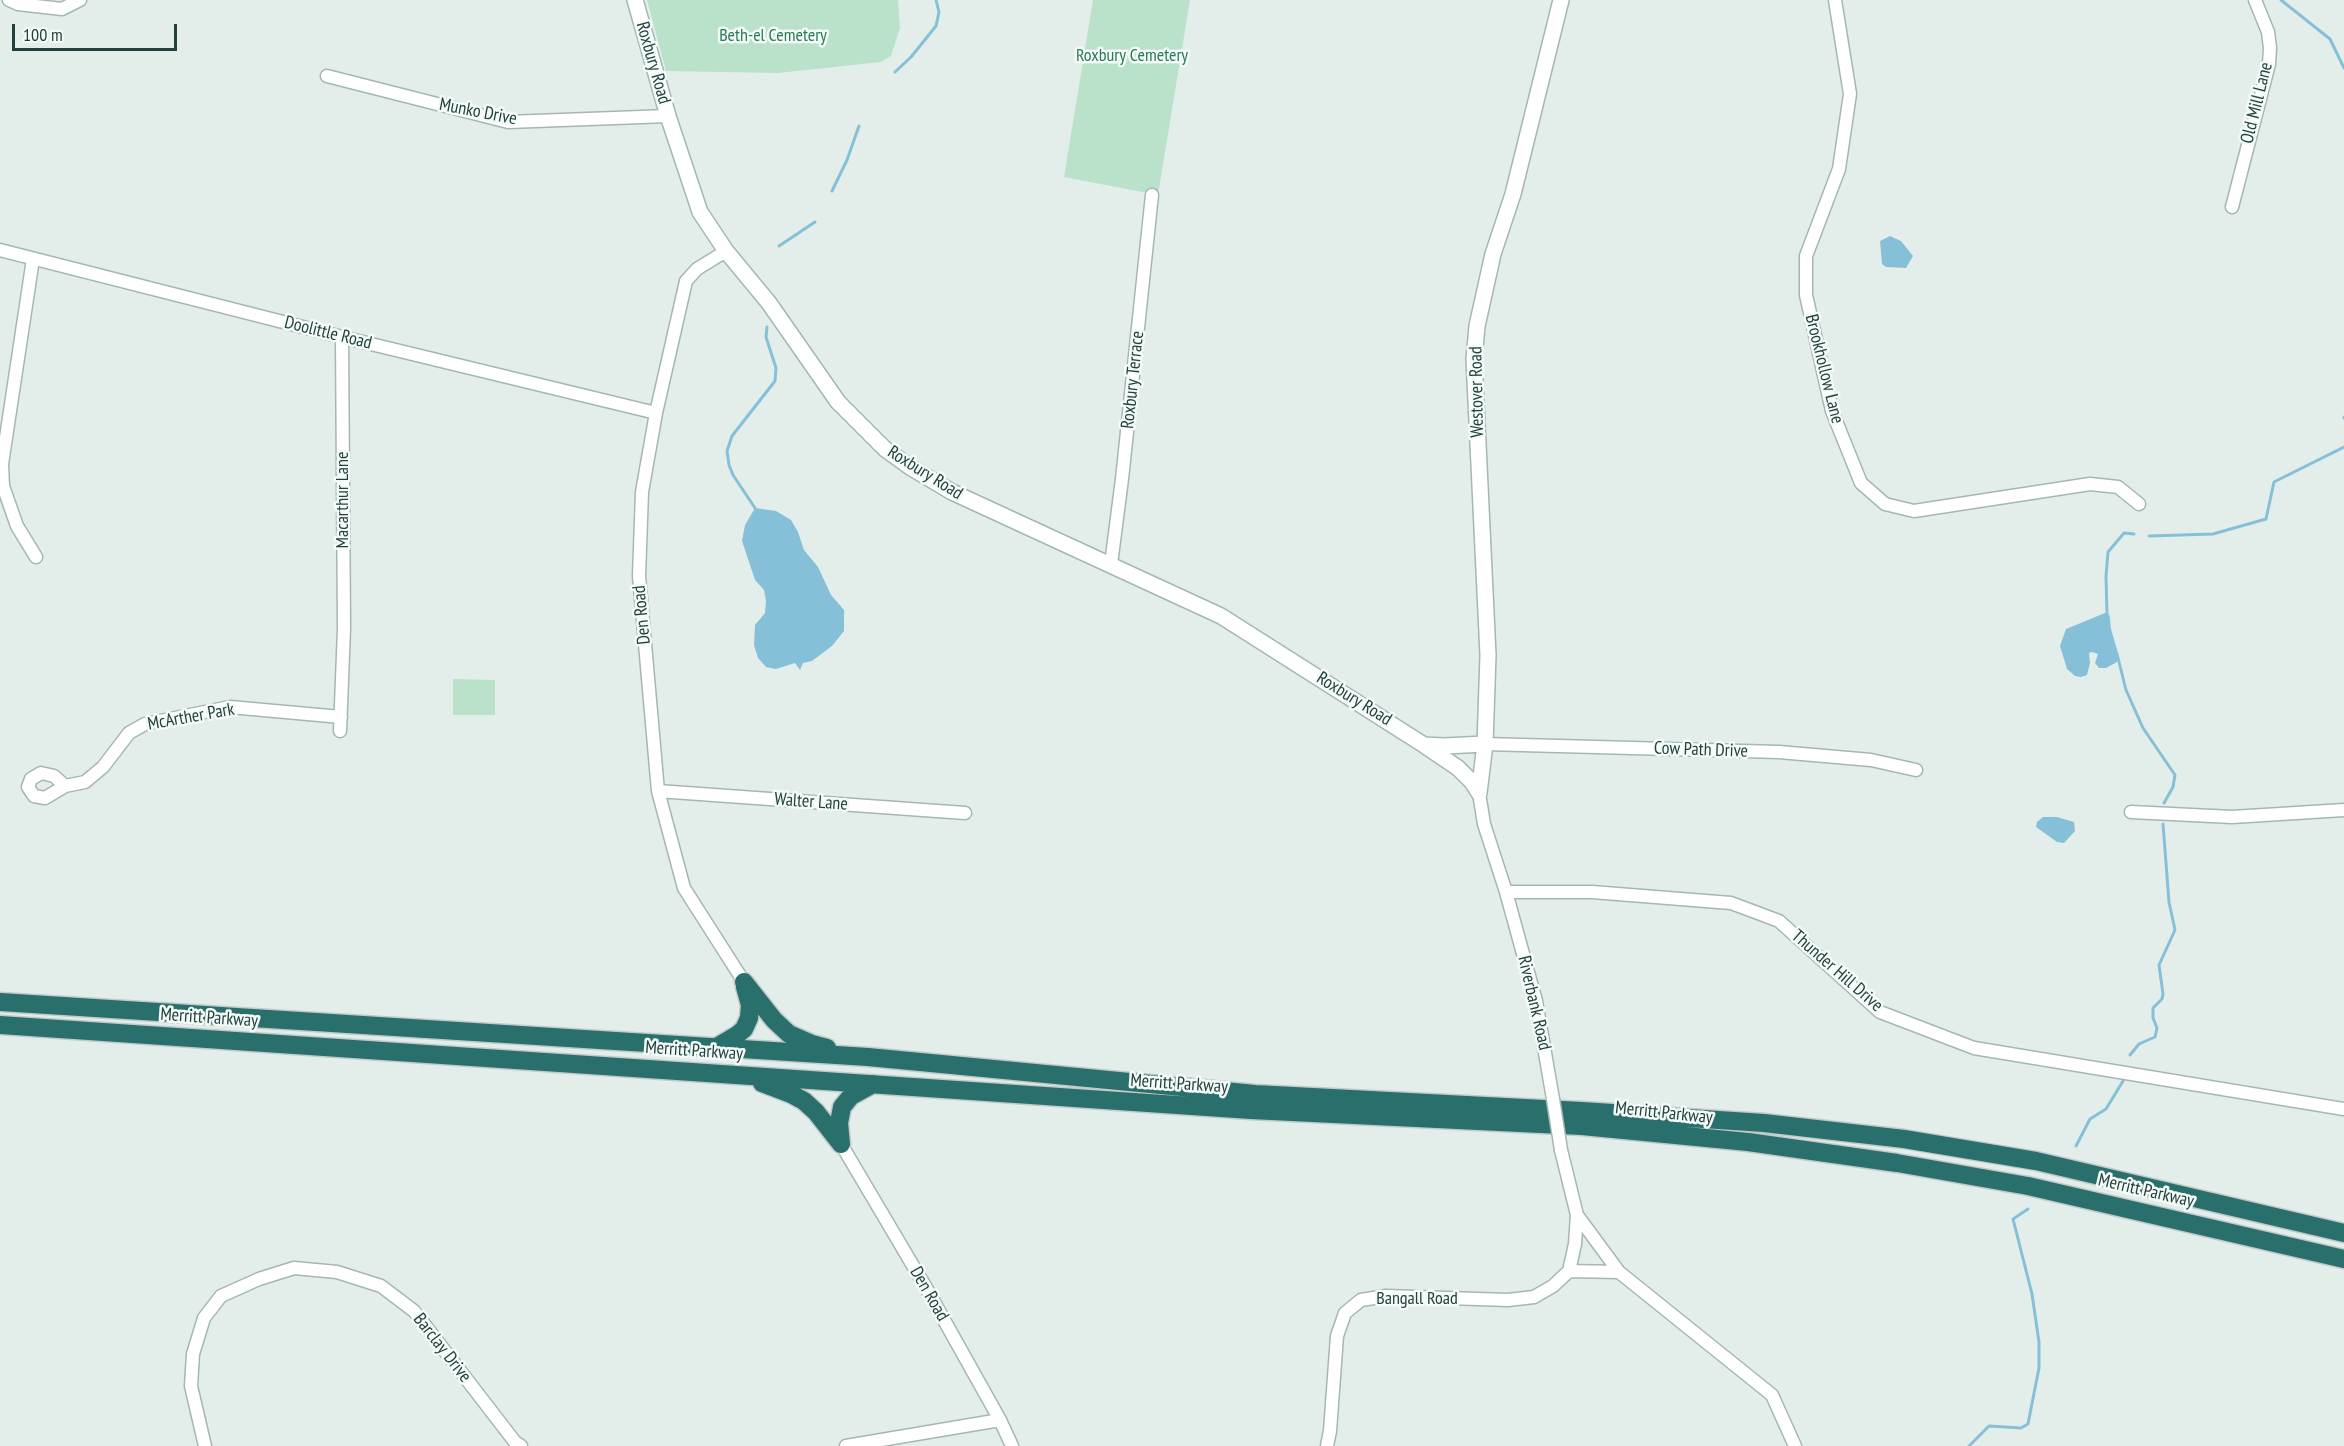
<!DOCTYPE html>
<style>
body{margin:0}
#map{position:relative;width:2344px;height:1446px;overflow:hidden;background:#e3eeeb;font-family:"PT Sans Narrow",sans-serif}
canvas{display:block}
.scale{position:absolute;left:12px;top:24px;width:165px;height:27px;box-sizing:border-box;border:3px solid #21413d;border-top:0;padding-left:8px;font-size:18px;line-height:21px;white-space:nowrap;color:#21413d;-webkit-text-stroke:4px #f4faf8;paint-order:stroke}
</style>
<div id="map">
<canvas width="2344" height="1446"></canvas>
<div class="scale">100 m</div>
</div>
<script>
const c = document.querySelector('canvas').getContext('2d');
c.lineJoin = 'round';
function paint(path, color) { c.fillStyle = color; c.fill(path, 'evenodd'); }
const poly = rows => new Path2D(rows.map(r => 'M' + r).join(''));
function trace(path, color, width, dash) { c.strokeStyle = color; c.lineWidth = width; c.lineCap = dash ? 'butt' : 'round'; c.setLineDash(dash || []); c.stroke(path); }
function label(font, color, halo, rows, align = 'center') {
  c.font = font + ' "PT Sans Narrow",sans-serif'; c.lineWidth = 5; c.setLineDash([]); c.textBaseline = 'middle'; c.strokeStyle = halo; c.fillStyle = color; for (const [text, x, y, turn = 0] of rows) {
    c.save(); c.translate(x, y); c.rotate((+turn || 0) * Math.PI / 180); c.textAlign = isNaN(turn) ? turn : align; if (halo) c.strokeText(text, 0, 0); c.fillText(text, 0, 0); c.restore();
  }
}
const green = poly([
 [647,0,898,0,900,28,891,56,881,62,778,73,666,71],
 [1093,0,1190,0,1158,195,1064,177],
 [453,679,495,680,495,715,453,715]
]);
const water = poly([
 [1890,236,1901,241,1913,256,1906,268,1886,267,1882,264,1880,241],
 [755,508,776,511,791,520,798,532,804,550,818,567,831,595,844,610,844,631,832,646,812,661,803,663,800,670,795,663,776,669,766,667,758,658,754,645,755,625,765,613,766,601,764,590,755,580,742,541,745,525],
 [2105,613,2109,614,2110,619,2111,629,2118,653,2117,662,2106,668,2099,668,2095,663,2098,654,2092,652,2089,653,2090,663,2087,675,2081,677,2075,676,2067,669,2060,646,2066,629],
 [2043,817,2057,817,2074,822,2075,831,2064,843,2057,842,2036,827,2037,822]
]);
const stream = poly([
 [2281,0,2330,39,2344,68],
 [895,72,911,57,936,26,939,12,936,0],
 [832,191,847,160,859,126],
 [779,246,815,222],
 [2344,417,2344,418],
 [755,508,733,475,729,465,727,451,732,436,775,381,776,368,766,337,767,327],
 [2149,536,2213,534,2266,519,2274,482,2344,447],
 [2107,615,2106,576,2108,552,2124,533,2134,534],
 [2117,654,2126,690,2143,728,2175,775,2173,787,2164,803],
 [2130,1055,2139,1044,2155,1037,2157,1028,2153,1018,2153,1008,2162,999,2163,994,2159,965,2175,930,2169,902,2163,824],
 [2076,1146,2090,1119,2106,1109,2123,1081],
 [1969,1446,1989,1426,2021,1428,2028,1424,2039,1368,2039,1342,2032,1294,2013,1219,2028,1209]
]);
const minor = poly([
 [9,0,18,4,62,9,80,0],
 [1835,0,1850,94,1839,169,1806,256,1806,295,1832,411,1861,483,1885,504,1914,511,2090,484,2118,487,2139,504],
 [327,76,508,122,668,116],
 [2232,207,2269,64,2270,48,2268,32,2255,0],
 [0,250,342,337,656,413],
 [726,251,697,269,686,281,656,413,642,492,639,576,658,791,684,888,744,982],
 [33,259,2,464,3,486,17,526,36,557],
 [1111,564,1122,479,1152,195],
 [340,731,344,628,342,337],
 [1485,744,1779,752,1871,760,1916,770],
 [65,786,54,776,41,773,31,779,28,787,34,796,45,798,65,786,85,782,103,767,129,733,145,724,230,707,341,717],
 [658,791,965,813],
 [1479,793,1484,824,1506,892,1536,1001,1553,1099],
 [2131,812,2232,817,2344,810],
 [1506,892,1592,892,1731,903,1779,921,1880,1012,1974,1048,2344,1109],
 [841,1144,925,1286,1000,1420,1012,1446],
 [1561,1150,1577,1215,1619,1272,1772,1395,1795,1446],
 [1569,1271,1575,1244,1577,1215],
 [205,1446,191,1386,193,1354,204,1318,221,1296,259,1279,294,1268,337,1272,381,1286,414,1311,515,1442,521,1446],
 [846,1446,1000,1420],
 [1327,1446,1330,1431,1337,1336,1345,1313,1361,1300,1386,1296,1508,1300,1534,1297,1553,1286,1569,1271,1619,1272]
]);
const tertiary = poly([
 [635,0,668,116,700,212,726,251,769,303,838,402,885,449,910,467,952,492,1221,616,1424,745,1458,768,1472,782,1479,793],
 [1424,745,1444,746,1485,744],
 [1479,793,1485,744,1488,655,1474,359,1477,326,1493,254,1513,194,1561,0]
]);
const motorway = poly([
 [744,982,774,1020,789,1034,812,1044,827,1048],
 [0,1002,868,1057,1255,1094,1582,1111,1764,1123,1904,1139,2036,1161,2344,1233],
 [0,1025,1251,1110,1582,1126,1748,1142,1897,1163,2028,1186,2344,1259],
 [715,1048,737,1035,744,1029,749,1018,750,1005,745,987],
 [762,1083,791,1094,804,1101,816,1112,841,1144],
 [841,1144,839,1123,842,1107,851,1096,873,1084]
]);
const minorBridge = poly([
 [1553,1099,1561,1150]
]);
const parkNames = [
 ["Beth-el Cemetery",773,36],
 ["Roxbury Cemetery",1132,56]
];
const streetNames = [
 ["Roxbury Road",653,63,74],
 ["Old Mill Lane",2257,103,-76],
 ["Munko Drive",478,112,11],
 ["Doolittle Road",328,333,14],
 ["Brookhollow Lane",1824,369,76],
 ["Roxbury Terrace",1133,380,-84],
 ["Westover Road",1477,392,-91],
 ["Roxbury Road",925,473,32],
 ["Macarthur Lane",343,500,-90],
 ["Den Road",642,615,-95],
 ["Roxbury Road",1354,699,32],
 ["McArther Park",191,717,-10],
 ["Cow Path Drive",1701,750,2],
 ["Walter Lane",811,802,4],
 ["Thunder Hill Drive",1837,971,41],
 ["Riverbank Road",1534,1003,77],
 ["Merritt Parkway",209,1018,4],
 ["Merritt Parkway",694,1051,4],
 ["Merritt Parkway",1179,1084,4],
 ["Merritt Parkway",1664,1113,6],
 ["Merritt Parkway",2146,1191,13],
 ["Den Road",929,1294,60],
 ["Bangall Road",1417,1299],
 ["Barclay Drive",442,1348,52]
];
paint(green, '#bae1ca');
paint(water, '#86c0d8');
trace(stream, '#86c0d8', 3);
trace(minor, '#a5b7b3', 15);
trace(tertiary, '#a5b7b3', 18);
trace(motorway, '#c1cac9', 21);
trace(minor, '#fff', 12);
trace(tertiary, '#fff', 15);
trace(motorway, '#29706c', 18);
trace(minorBridge, '#a5b7b3', 15, []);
trace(minorBridge, '#fff', 12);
label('18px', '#277c54', '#f4faf8', parkNames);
label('18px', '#21413d', '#f4faf8', streetNames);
</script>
